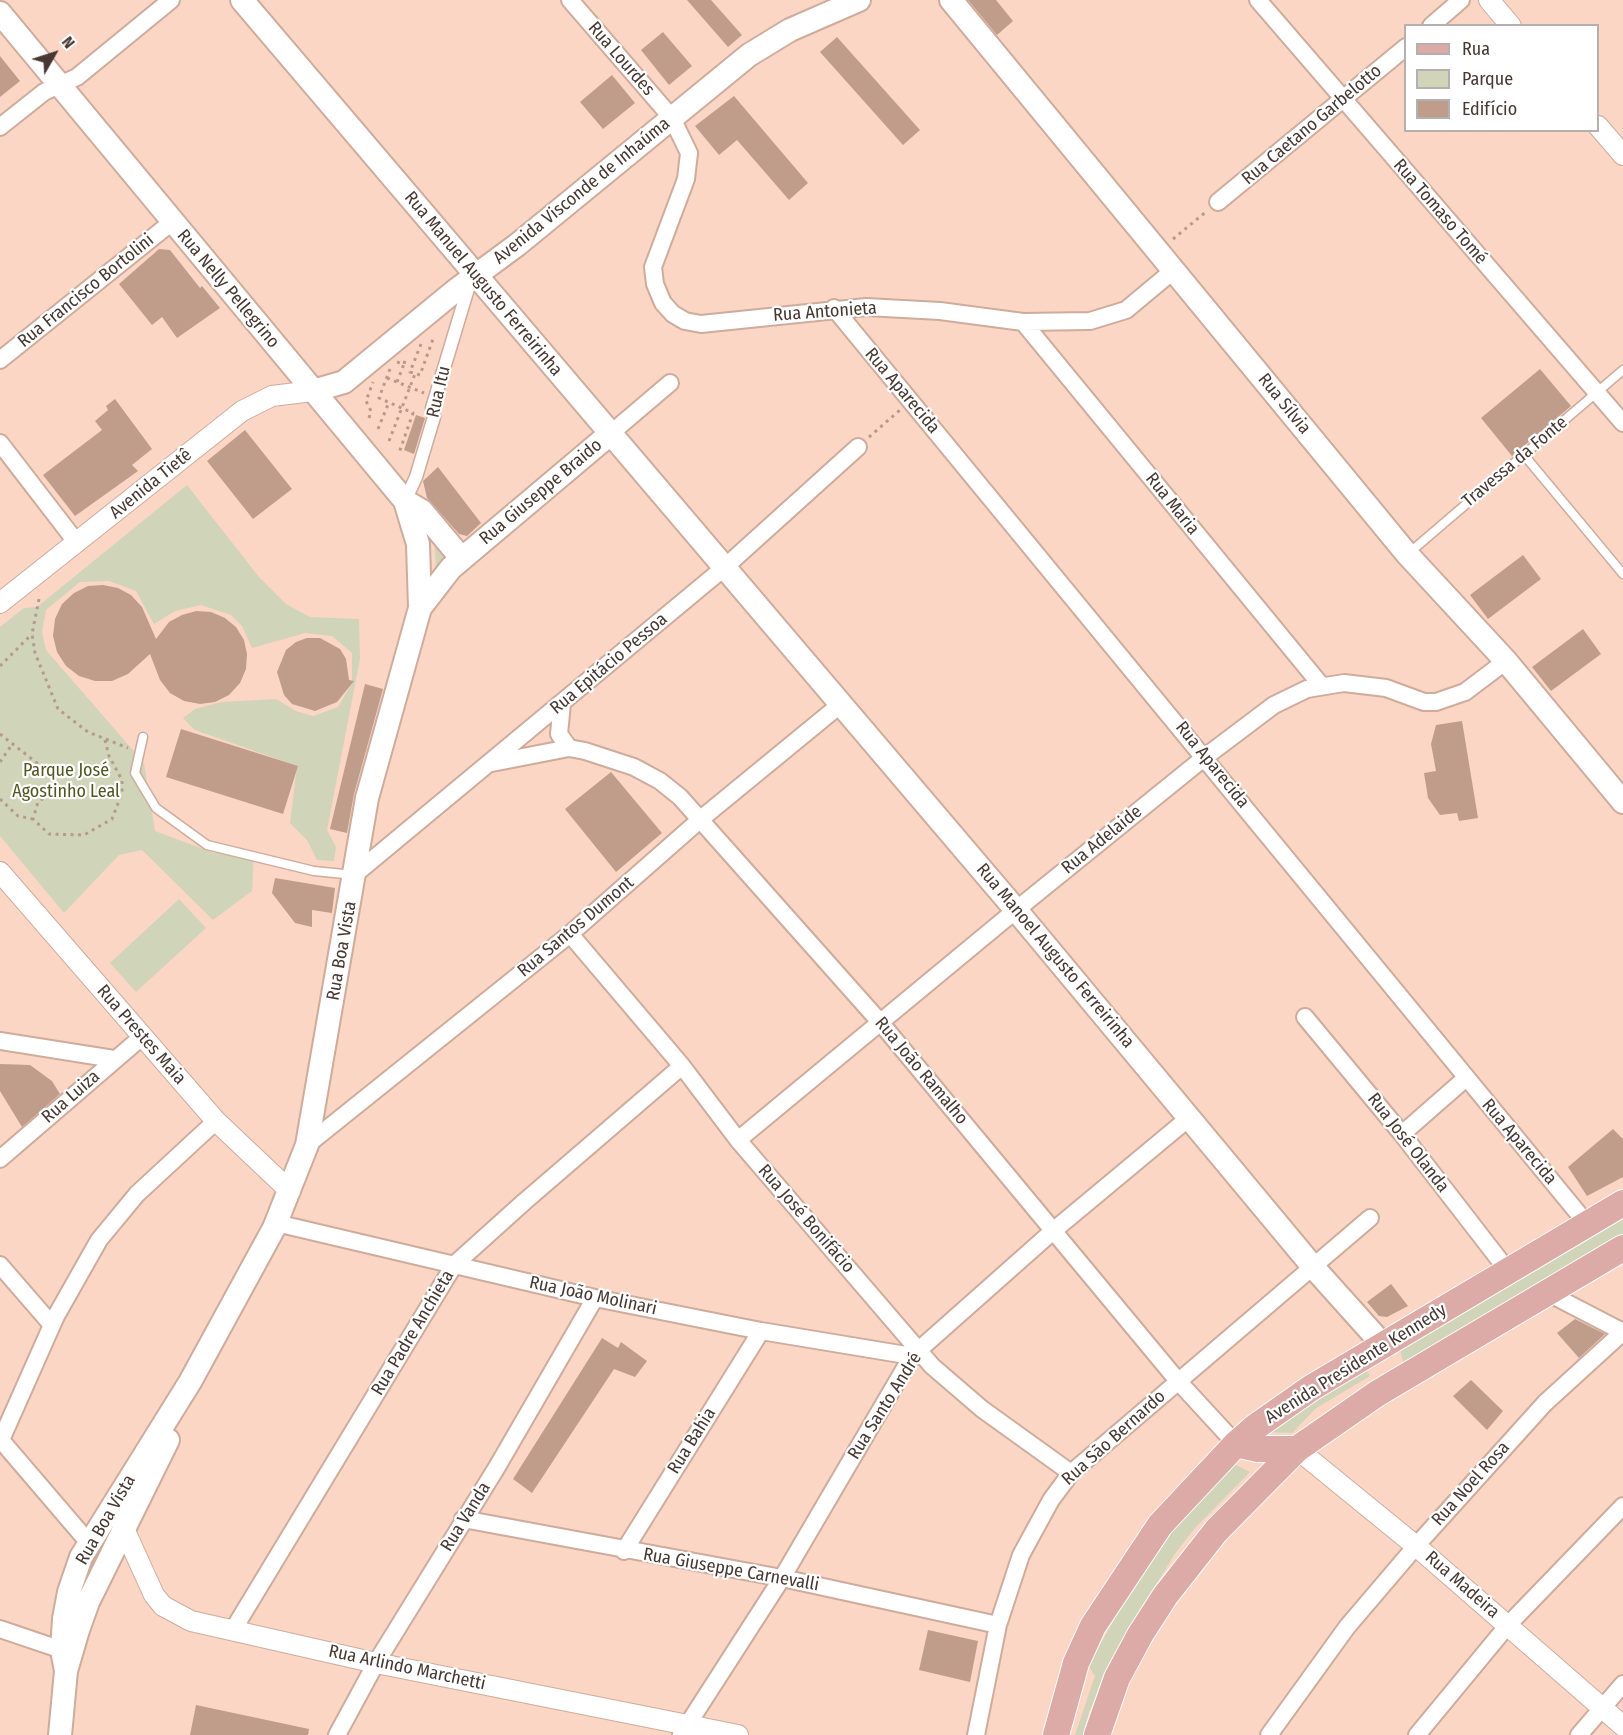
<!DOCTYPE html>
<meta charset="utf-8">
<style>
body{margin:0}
#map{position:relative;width:1623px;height:1735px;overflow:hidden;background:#fbd6c5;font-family:"Fira Sans Condensed",sans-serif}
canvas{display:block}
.legend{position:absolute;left:1404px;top:24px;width:195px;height:108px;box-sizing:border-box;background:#fff;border:2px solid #b5afad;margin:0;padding:8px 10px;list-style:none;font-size:18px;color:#473831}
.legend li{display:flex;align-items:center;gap:12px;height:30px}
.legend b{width:30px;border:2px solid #b5afad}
.north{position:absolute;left:24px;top:24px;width:60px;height:60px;-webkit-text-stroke:4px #fff;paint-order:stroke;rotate:51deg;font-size:16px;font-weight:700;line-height:24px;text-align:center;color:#473831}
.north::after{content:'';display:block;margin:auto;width:21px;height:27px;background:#473831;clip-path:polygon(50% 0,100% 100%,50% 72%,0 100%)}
</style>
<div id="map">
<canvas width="1623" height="1735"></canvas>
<ul class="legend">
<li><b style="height:8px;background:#dcaaa7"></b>Rua</li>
<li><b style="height:16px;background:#d0d4b9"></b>Parque</li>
<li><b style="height:16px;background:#c09c8b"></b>Edifício</li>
</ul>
<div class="north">N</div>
</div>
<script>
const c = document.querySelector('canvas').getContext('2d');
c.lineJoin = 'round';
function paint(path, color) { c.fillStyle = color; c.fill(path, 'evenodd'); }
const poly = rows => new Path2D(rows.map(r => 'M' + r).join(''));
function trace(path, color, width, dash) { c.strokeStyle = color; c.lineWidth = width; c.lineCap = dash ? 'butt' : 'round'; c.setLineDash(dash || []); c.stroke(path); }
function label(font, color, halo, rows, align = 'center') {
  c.font = font + ' "Fira Sans Condensed",sans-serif'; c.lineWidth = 4.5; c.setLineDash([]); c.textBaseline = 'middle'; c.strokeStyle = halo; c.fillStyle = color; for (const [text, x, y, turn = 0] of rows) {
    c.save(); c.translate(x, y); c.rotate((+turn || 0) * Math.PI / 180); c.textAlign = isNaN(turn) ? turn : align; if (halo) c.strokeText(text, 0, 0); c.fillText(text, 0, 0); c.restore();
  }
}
const green = poly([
 [187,485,259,577,286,604,310,617,359,619,360,659,327,830,336,847,334,861,317,860,307,840,290,823,297,766,195,730,183,718,195,709,222,702,276,699,296,711,313,716,338,707,352,683,352,653,332,636,305,633,252,648,242,626,231,615,201,605,175,611,154,624,136,591,109,581,80,582,46,610,42,632,46,650,144,763,155,831,214,853,254,852,252,891,213,920,142,850,119,855,64,913,0,836,0,627,24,608,37,607],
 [434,536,450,555,436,568],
 [179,899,206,928,136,992,110,963],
 [1623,1216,1623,1236,1404,1366,1400,1349],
 [1365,1368,1370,1376,1315,1409,1292,1433,1268,1432],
 [1236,1465,1250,1472,1194,1529,1174,1555,1110,1661,1089,1712,1083,1735,1075,1735,1095,1676,1088,1666,1137,1579,1182,1518,1231,1466]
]);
const building = poly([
 [687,0,711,0,742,35,728,47],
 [968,0,996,0,1013,21,997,35],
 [663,32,692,66,669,85,641,50],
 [837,37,920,130,903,145,820,52],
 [0,56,20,81,0,97],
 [612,75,635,103,603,129,580,102],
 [734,96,808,183,789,200,737,140,719,155,695,126],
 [159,249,170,250,200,288,202,286,220,308,177,338,162,317,152,325,119,284],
 [1540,369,1571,406,1512,456,1481,418],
 [115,399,152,449,132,465,138,471,75,516,43,475,102,430,95,421,108,410,106,406],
 [416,415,425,418,414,454,404,450],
 [245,430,292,489,253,519,207,461],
 [438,467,481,523,467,536,459,534,427,498,423,481],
 [1523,555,1541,579,1488,619,1470,595],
 [103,585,118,588,131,595,142,607,156,639,169,622,182,615,196,611,211,612,225,618,236,627,244,640,247,654,246,669,240,683,229,695,215,702,200,704,184,701,170,693,160,680,150,654,128,674,112,681,95,681,79,676,66,666,57,652,53,636,55,619,62,604,74,593,88,586],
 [1583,629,1601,654,1551,691,1532,667],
 [307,638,320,638,340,649,346,659,349,680,354,681,337,702,315,711,292,704,284,695,277,672,286,650,296,642],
 [365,684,383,689,354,794,347,833,330,829],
 [1462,721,1478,818,1459,821,1457,813,1440,815,1428,798,1424,773,1436,771,1431,744,1436,725],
 [181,729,298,766,283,814,166,777],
 [611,772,662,833,616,872,565,809],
 [275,878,335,888,332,913,312,910,312,927,295,923,272,893],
 [0,1064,30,1065,52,1081,60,1094,22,1127,0,1091],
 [1613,1129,1623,1139,1623,1177,1587,1196,1568,1167],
 [1391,1284,1408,1306,1387,1317,1379,1316,1367,1302],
 [1575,1319,1605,1334,1579,1358,1557,1333],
 [602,1338,618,1348,621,1342,647,1361,635,1377,614,1369,532,1493,513,1479],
 [1471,1380,1503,1411,1487,1430,1453,1396],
 [928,1630,978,1641,970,1682,919,1670],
 [196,1705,309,1729,308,1735,190,1735]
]);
const path = poly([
 [1173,239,1207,211],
 [421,344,410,372,420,375,433,339],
 [397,362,404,364,406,357],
 [390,369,379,398,413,413,399,453],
 [387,378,424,393],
 [397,382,404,364],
 [369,418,371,411,366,401,373,382],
 [378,429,389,402],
 [869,437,900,410],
 [389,441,415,374],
 [39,599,32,634,35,653,58,709,88,732,128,748],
 [0,666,32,634],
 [0,734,56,778,54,791,38,802,33,819,49,834,84,835,112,819,122,793,122,780,109,756,105,740],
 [0,762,11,746],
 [0,799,18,816,33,819]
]);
const service = poly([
 [1524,455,1623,574],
 [1409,553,1623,370],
 [143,737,135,773,156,808,207,845,314,871,354,875]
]);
const pedestrian = poly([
 [405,501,416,477,434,417,432,408,470,282]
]);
const minor = poly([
 [570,0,672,118,689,153,686,179,653,267,655,284,663,303,673,314,685,321,701,324,866,307,940,311,1023,322,1090,321,1126,310,1174,270],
 [1258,0,1623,423],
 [1431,26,1461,0],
 [0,127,44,92,77,77,171,0],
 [1218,202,1406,47],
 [834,308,1587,1224],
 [1023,322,1321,685],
 [0,360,172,222],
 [610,434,670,383],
 [0,443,77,543],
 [562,703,559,734,569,748],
 [492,763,569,748,585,751,634,767,660,781,680,797,880,1022,1178,1381,1236,1444],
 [354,875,725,567,858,447],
 [570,934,682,1066,738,1140,932,1366,982,1409,1071,1473],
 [1305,1017,1402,1134,1508,1271],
 [0,1041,114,1059],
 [1402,1134,1466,1078],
 [738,1140,1016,910,1205,757,1274,705,1307,689,1344,683,1386,688,1424,702,1436,702,1465,692,1506,661],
 [307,1145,570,934,702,818,841,704],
 [0,1159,143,1036],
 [276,1223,595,1298,761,1331,912,1356],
 [0,1265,52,1325],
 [0,1439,89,1543],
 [1,1440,56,1316,99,1240,137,1194,216,1121],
 [463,1519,782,1578,998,1625],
 [624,1551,761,1331],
 [0,1629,62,1650],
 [233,1630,454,1265,524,1202,682,1066],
 [337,1735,376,1663,497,1467,595,1298],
 [681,1735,782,1578,912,1356,1053,1231,1190,1117],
 [976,1735,998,1625,1021,1555,1051,1500,1071,1473,1370,1218],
 [1269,1735,1347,1627,1416,1546,1545,1403,1623,1332,1548,1293],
 [1417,1735,1508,1625,1623,1506],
 [1579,1735,1623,1684]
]);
const tertiary = poly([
 [1489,0,1511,26],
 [1598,126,1623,155],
 [0,603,242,411,272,396,313,391],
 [0,872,216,1121,290,1191],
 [1297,1449,1416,1546,1623,1726],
 [125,1531,154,1595,163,1606,191,1621,376,1663,738,1735]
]);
const secondary = poly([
 [242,0,1016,910,1314,1268,1384,1346],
 [951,0,1407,554,1506,661,1623,802],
 [0,13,405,501,422,511,462,559],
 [313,391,344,382,456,290,517,245,749,55,790,30,859,0],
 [420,608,451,568,610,434],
 [66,1671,62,1650,64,1619,69,1592,81,1557,190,1382,274,1228,307,1145,367,798,420,608,418,544,405,501],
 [60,1735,66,1671,78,1630,88,1602,168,1440]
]);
const primary = poly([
 [1236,1444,1258,1449,1297,1449],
 [1056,1735,1076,1663,1093,1626,1160,1525,1236,1444,1254,1428,1311,1388,1623,1203],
 [1097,1735,1117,1678,1140,1635,1165,1596,1216,1531,1297,1449,1378,1393,1623,1248]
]);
const streetNames = [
 ["Rua Lourdes",621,59,49],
 ["Rua Caetano Garbelotto",1312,125,-40],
 ["Avenida Visconde de Inhaúma",582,191,-39],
 ["Rua Tomaso Tomé",1440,212,49],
 ["Rua Manuel Augusto Ferreirinha",483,284,50],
 ["Rua Nelly Pellegrino",228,289,50],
 ["Rua Francisco Bortolini",86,291,-39],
 ["Rua Antonieta",825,312,-4],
 ["Rua Aparecida",902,391,50],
 ["Rua Itu",439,392,-77],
 ["Rua Sílvia",1284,404,51],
 ["Travessa da Fonte",1515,462,-40],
 ["Avenida Tietê",151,484,-39],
 ["Rua Giuseppe Braido",541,492,-40],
 ["Rua Maria",1172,504,51],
 ["Rua Epitácio Pessoa",609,664,-40],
 ["Rua Aparecida",1212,765,51],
 ["Rua Adelaide",1102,840,-39],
 ["Rua Santos Dumont",576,927,-40],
 ["Rua Boa Vista",342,951,-80],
 ["Rua Manoel Augusto Ferreirinha",1055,956,50],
 ["Rua Prestes Maia",141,1035,49],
 ["Rua João Ramalho",921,1071,50],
 ["Rua Luiza",71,1097,-41],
 ["Rua Aparecida",1519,1142,50],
 ["Rua José Olanda",1408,1143,52],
 ["Rua José Bonifácio",806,1219,49],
 ["Rua João Molinari",593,1296,12],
 ["Rua Padre Anchieta",413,1333,-59],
 ["Avenida Presidente Kennedy",1356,1364,-32],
 ["Rua Santo André",885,1406,-58],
 ["Rua São Bernardo",1114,1438,-42],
 ["Rua Bahia",692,1441,-58],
 ["Rua Noel Rosa",1471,1484,-48],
 ["Rua Vanda",466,1517,-58],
 ["Rua Boa Vista",106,1520,-60],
 ["Rua Giuseppe Carnevalli",731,1570,10],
 ["Rua Madeira",1462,1585,41],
 ["Rua Arlindo Marchetti",407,1668,12]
];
const parkNames = [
 ["Parque José",66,771],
 ["Agostinho Leal",66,792]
];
paint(green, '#d0d4b9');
paint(building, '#c09c8b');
trace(service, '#cfab9b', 11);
trace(pedestrian, '#cfab9b', 15);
trace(minor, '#cfab9b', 20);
trace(tertiary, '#cfab9b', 22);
trace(secondary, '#cfab9b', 26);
trace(primary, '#fff', 28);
trace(path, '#b69a8c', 3, [3, 4.5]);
trace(service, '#fff', 8);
trace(pedestrian, '#fff', 12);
trace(minor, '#fff', 16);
trace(tertiary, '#fff', 20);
trace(secondary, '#fff', 22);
trace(primary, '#dcaaa7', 26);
label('18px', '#473831', '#fff', streetNames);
label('18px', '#52571f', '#fff', parkNames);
</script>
